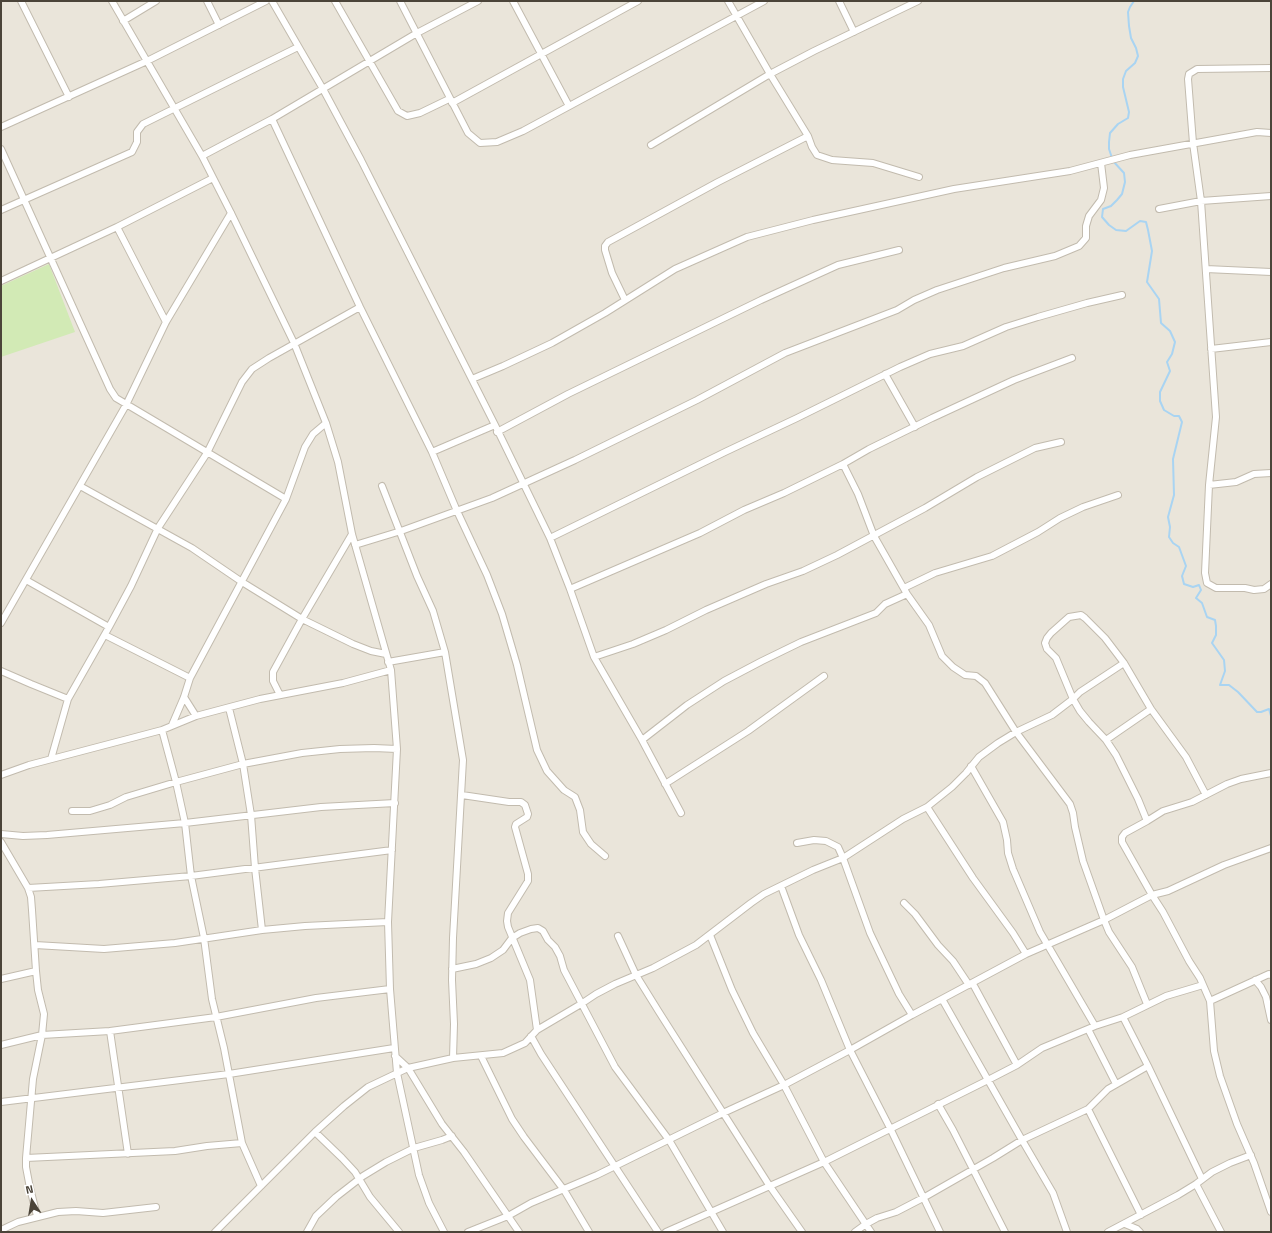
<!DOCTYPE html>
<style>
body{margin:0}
#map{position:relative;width:1272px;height:1233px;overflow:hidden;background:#f6f3ec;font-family:"Titillium Web",sans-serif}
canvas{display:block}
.frame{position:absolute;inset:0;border:2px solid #4b4439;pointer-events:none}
.north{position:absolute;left:12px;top:1181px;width:40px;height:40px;-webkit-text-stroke:3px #fff;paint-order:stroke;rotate:348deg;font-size:11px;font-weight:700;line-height:16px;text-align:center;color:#4b4439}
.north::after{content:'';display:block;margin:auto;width:14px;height:18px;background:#4b4439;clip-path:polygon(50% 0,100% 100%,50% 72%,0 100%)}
</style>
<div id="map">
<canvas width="1272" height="1233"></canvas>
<div class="frame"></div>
<div class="north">N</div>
</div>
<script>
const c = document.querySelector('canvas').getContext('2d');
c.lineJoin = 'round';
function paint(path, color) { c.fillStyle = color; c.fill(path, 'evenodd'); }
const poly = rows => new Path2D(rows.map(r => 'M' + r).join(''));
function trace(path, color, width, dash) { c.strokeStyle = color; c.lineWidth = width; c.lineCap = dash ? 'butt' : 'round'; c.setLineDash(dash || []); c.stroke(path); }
const residential = poly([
 [1,1,1271,1,1271,1232,1,1232]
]);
const green = poly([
 [49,264,75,332,1,357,1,286]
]);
const stream = poly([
 [1134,1,1130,7,1128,12,1129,26,1131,38,1136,48,1138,56,1135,63,1126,71,1123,79,1123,87,1129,112,1128,118,1118,124,1110,133,1109,142,1109,149,1113,161,1124,173,1125,182,1122,194,1117,200,1111,206,1103,209,1102,217,1109,225,1116,230,1126,231,1140,221,1146,222,1148,230,1152,251,1147,282,1159,299,1161,323,1170,331,1175,342,1172,354,1167,362,1170,371,1160,392,1160,401,1164,410,1174,416,1179,416,1182,422,1173,459,1174,495,1168,517,1170,527,1169,537,1173,543,1179,547,1186,566,1182,576,1184,584,1193,587,1199,585,1201,590,1196,598,1202,603,1207,617,1215,620,1216,626,1216,635,1212,643,1224,660,1225,671,1220,685,1229,685,1238,692,1257,712,1261,712,1269,709,1271,716]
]);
const street = poly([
 [21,1,69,97],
 [112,1,202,156,231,213,294,343,326,423,338,462,352,534,391,670,397,749,388,922,390,989,397,1073,419,1175,429,1203,444,1232],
 [207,1,219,25],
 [272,1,323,89,361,160,495,425,550,538,570,589,594,657,642,740,681,813],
 [335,1,398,111,407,116,420,113,449,99],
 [400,1,468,133,480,143,497,142,523,131,764,1],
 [513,1,569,106],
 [728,1,770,74,808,136,812,147,817,155,832,160,873,163,919,177],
 [839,1,854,32],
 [123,21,156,1],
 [1271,68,1197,69,1189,74,1188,79,1193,143,1201,201,1216,417,1209,485,1205,573,1207,583,1216,588,1245,588,1254,590,1264,589,1271,584],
 [452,103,638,1],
 [272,119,360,307,432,452,457,511,487,575,502,614,517,665,537,750,547,771,564,790,575,797,580,810,583,832,591,844,605,856],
 [1,127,147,61,266,1],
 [651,145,770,74,814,51,918,1],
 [1,149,110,389,116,398,286,499],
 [202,156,272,119,417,33,478,1],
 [1159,209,1201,201,1271,196],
 [1,210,132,152,137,142,137,132,143,124,298,47],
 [117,227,166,322],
 [1206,269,1271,272],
 [1,281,117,227,213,178],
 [625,300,612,273,605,250,605,246,608,242,718,182,808,136],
 [1211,349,1271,342],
 [885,374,915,427],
 [472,379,503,366,552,343,605,313,675,269,747,237,813,220,954,189,1070,171,1130,155,1257,132,1271,133],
 [497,432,568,394,761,300,838,265,899,250],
 [432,452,495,425],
 [843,464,858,494,874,536,907,594,929,625,942,656,953,667,965,675,976,676,985,683,1016,732,1070,804,1073,813,1075,827,1083,861,1104,920,1109,932,1132,967,1147,1004],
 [1209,485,1236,482,1254,474,1271,473],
 [80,486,192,548,242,582,302,619,353,644,371,651,386,654],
 [382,486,417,576,433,611,445,652,463,760,453,938,452,980,454,1024,453,1058],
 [550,538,725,452,797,418,900,367,930,354,963,346,1006,327,1038,317,1087,303,1122,295],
 [355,545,401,531,492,498,575,460,697,400,785,353,897,310,914,300,937,290,1004,268,1055,256,1079,246,1086,238,1086,226,1089,216,1101,200,1104,188,1101,163],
 [26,580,109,627],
 [904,588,935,573,992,556,1038,532,1060,518,1083,507,1118,495],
 [570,589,700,533,744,510,784,493,843,464,869,449,932,418,1014,380,1072,358],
 [1,623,126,405,166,322,231,213],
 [105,635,190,678],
 [594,657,633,644,666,630,706,610,766,584,803,571,837,555,925,508,977,477,1035,448,1061,442],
 [388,662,445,652],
 [1,671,31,684,68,699],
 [280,695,273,681,273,672,302,619,352,534],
 [184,697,196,716],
 [229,708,243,764,251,815,255,868,262,930],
 [172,725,184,697,190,678,286,499,305,447,313,434,326,423],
 [162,730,176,782,185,823,191,876,204,938,212,999,224,1048,242,1143],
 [642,740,687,705,724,681,762,661,801,642,876,613,885,604,907,594],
 [1106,740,1151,709],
 [51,759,68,699,109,627,131,586,158,528,207,453,242,382,252,369,269,358,360,307],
 [971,766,1003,822,1007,840,1008,853,1013,869,1040,932,1095,1026],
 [1,775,29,765,162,730,196,716,260,699,343,683,391,670],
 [665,784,748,731,824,676],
 [462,795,509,802,521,802,525,805,528,814,527,817,516,824,515,827,528,874,528,881,508,913,507,921,508,927,530,980,537,1030],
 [1206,795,1186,757,1151,709,1124,663,1105,638,1085,618,1081,615,1069,617,1051,633,1047,638,1045,643,1047,649,1056,658,1073,699,1080,711,1089,722,1106,740,1116,755,1138,799,1147,821,1125,833,1122,837,1122,842,1152,895,1163,912,1189,961,1200,978,1210,1001,1214,1051,1220,1076,1237,1124,1254,1163,1271,1212],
 [927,807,973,878,1013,933,1026,954],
 [72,811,90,811,110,805,126,797,176,782,243,764,302,753,340,749,374,748,397,749],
 [1147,821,1163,811,1192,802,1227,784,1241,779,1271,773],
 [1,834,23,836,47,835,185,823,321,807,395,803],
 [1,842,28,888,99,884,191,876,392,850],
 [797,843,814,840,826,841,838,847,843,858,870,933,899,994,912,1015],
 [781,886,799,935,821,980,850,1050,890,1128,940,1232],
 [904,903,915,914,938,945,953,961,969,985],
 [710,935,732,990,753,1033,784,1085,824,1162,871,1232],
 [618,936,636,975,659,1012,769,1185,802,1232],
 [35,945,104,949,175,943,262,930,305,926,388,922],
 [452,969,476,964,491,958,503,950,512,938,520,933,531,929,538,928,543,931,548,940,555,947,560,956,564,970,615,1067,669,1140,723,1232],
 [36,971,38,990,44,1014,42,1035,33,1079,26,1158,26,1167,30,1188,37,1216],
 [1,979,36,971,32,910,31,897,28,888],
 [1255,980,1261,987,1266,997,1271,1020],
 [973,984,1017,1065],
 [942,999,1022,1140,1053,1193,1067,1232],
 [1210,1001,1269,974,1271,975],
 [1123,1017,1148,1066,1202,1179],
 [1088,1029,1116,1084],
 [110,1031,128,1154],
 [531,1036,541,1054,658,1232],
 [1,1045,42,1035,110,1031,216,1017,316,998,390,989],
 [395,1056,408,1068,442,1124,464,1152,519,1232],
 [481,1056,512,1119,524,1137,564,1190,589,1232],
 [1,1102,229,1074,394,1048],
 [938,1104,953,1130,1005,1232],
 [1088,1109,1108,1089,1148,1066],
 [315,1132,342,1158,355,1172,370,1197,399,1232],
 [26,1158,175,1151,207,1146,242,1143,261,1186],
 [1196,1184,1221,1232],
 [1125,1224,1137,1229,1140,1232],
 [1,1230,18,1222,58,1212,76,1211,103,1213,156,1207],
 [215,1232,315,1132,344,1106,368,1087,408,1068,453,1058,503,1053,525,1043,537,1030,581,1004,596,994,615,984,653,968,696,945,751,903,764,894,813,870,843,858,903,819,927,807,952,787,966,773,979,757,998,743,1016,732,1052,715,1073,699,1080,692,1124,663],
 [307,1232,316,1216,336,1197,363,1176,386,1162,414,1148,442,1140,452,1136],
 [468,1232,508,1216,531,1203,597,1175,723,1113,784,1085,850,1050,912,1015,1026,954,1104,920,1152,895,1168,891,1224,865,1271,848],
 [666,1232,824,1162,988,1080,1017,1065,1042,1048,1095,1026,1123,1017,1166,996,1203,985],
 [855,1232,866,1224,877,1218,896,1212,923,1198,993,1158,1022,1140,1088,1109,1141,1215],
 [1108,1232,1178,1195,1196,1184,1212,1172,1230,1163,1251,1155]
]);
paint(residential, '#eae5da');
paint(green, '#d2eab5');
trace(stream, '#a9d4f2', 2);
trace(street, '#c2bbae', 8);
trace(street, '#fff', 6);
</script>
